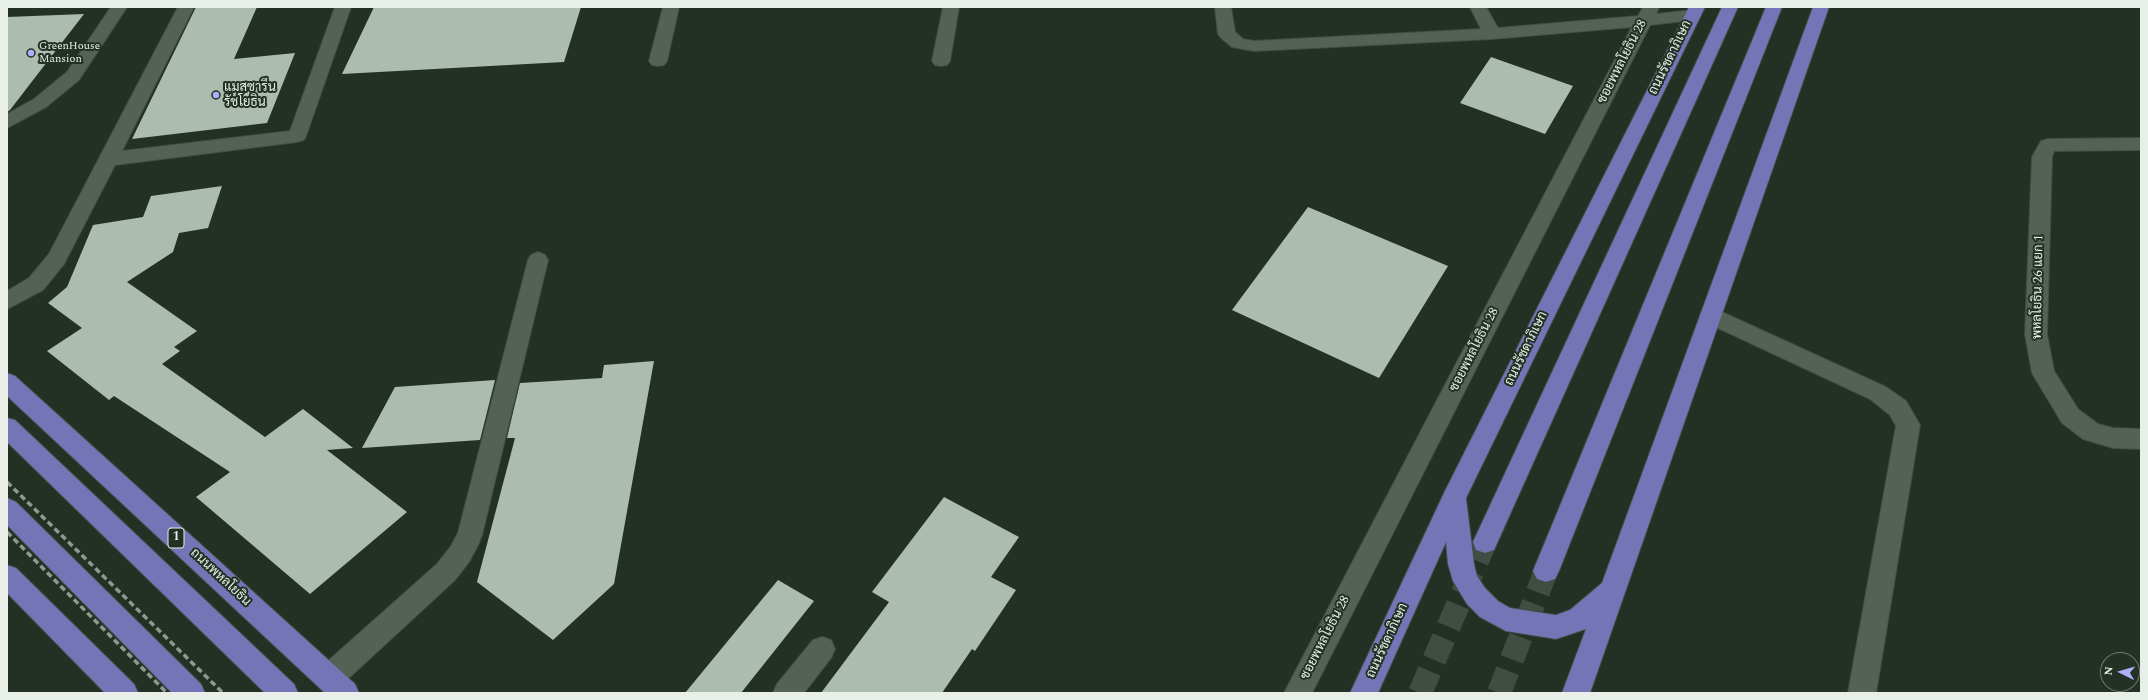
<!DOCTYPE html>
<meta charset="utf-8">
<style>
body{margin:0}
#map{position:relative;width:2148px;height:700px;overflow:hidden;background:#233024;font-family:Spectral,serif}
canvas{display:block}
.frame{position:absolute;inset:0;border:8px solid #e7efe8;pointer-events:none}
.north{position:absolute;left:2100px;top:652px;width:40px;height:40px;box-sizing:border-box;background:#233024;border:1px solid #717c72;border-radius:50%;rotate:275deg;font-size:11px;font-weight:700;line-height:16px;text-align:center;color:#e7efe8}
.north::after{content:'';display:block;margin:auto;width:14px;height:18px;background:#adaffb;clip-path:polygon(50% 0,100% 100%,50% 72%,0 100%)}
</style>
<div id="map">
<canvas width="2148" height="700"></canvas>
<div class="frame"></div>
<div class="north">N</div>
</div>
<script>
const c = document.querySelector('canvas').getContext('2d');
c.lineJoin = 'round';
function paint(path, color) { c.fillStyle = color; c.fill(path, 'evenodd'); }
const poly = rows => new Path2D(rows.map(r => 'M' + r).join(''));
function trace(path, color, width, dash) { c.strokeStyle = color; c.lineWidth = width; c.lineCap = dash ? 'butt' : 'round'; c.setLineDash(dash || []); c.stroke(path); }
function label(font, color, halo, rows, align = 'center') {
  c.font = font + ' Spectral,Sarabun,serif'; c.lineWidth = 4; c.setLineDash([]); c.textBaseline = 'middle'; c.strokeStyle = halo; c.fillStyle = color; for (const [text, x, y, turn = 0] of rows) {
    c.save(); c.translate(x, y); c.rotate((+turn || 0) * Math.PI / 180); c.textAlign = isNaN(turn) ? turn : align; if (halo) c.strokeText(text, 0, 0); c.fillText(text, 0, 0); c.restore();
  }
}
const building = poly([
 [196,7,257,7,234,59,295,53,267,123,132,139],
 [374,7,581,7,564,62,342,74],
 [84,14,10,110,7,112,7,17],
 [1491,57,1573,86,1545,134,1460,103],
 [222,186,208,228,179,233,173,252,127,282,197,331,174,347,180,351,162,364,265,437,303,409,353,448,327,450,407,512,310,594,196,497,230,472,114,396,109,400,47,351,82,328,48,303,67,287,93,225,143,217,151,196],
 [1308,207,1448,266,1379,378,1232,310],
 [654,361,614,584,553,640,477,582,515,438,507,438,520,383,602,378,604,365],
 [495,380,480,440,362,448,395,387],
 [944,497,1019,537,991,577,1016,590,975,651,972,649,942,693,821,693,889,602,872,592],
 [778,580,814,601,741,693,685,693]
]);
const majorTunnel = poly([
 [1420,693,1485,542],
 [1499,693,1546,571]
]);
const minor = poly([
 [111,7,127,7,79,80,46,107,7,128,7,114,34,99,67,72,111,7],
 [178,7,194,7,122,151,290,131,335,7,351,7,306,136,304,140,297,142,115,165,64,264,43,290,7,309,7,291,29,278,49,254,178,7],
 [663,7,679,7,667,61,664,65,658,66,652,65,649,61,663,7],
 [943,7,959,7,950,61,947,65,941,66,935,65,932,61,943,7],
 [1215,7,1231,7,1235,32,1243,39,1254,41,1481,29,1470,7,1486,7,1498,28,1638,16,1643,7,1659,7,1656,14,1693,10,1699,11,1701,15,1699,19,1693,20,1650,25,1312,693,1284,693,1632,27,1492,39,1254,51,1232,47,1221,38,1218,34,1215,7],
 [2141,138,2141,150,2054,151,2052,157,2047,334,2054,371,2078,409,2098,424,2113,428,2141,429,2141,449,2113,448,2083,439,2062,423,2032,373,2025,334,2032,157,2041,141,2048,139,2141,138],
 [538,252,545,255,548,260,482,535,479,543,469,562,455,580,339,687,329,691,319,687,316,678,319,669,437,564,451,546,458,533,528,260,531,255,538,252],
 [1711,307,1886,387,1906,401,1920,425,1876,693,1848,693,1896,426,1890,415,1870,399,1703,321,1700,315,1703,309,1711,307],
 [822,637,831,640,835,649,831,658,804,693,773,693,777,684,813,640,822,637]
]);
const major = poly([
 [1689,7,1705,7,1466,498,1474,564,1477,576,1485,588,1498,601,1510,608,1556,615,1570,610,1602,583,1813,7,1829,7,1590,693,1562,693,1586,629,1556,639,1506,631,1480,617,1467,604,1453,581,1448,564,1446,542,1378,693,1350,693,1445,491,1689,7],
 [1722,7,1738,7,1494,550,1485,553,1476,550,1473,542,1722,7],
 [1766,7,1782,7,1559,571,1555,579,1546,582,1537,579,1533,571,1766,7],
 [7,373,15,376,355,684,359,693,325,693,7,396,7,373],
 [7,418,15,420,294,684,298,693,265,693,7,442,7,418],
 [7,498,16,502,201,684,205,693,172,693,7,525,7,498],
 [7,565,16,568,134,684,138,693,105,693,7,593,7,565]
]);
const rail = poly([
 [7,482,223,693],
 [7,532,167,693]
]);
const markers = [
 [31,53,4,"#adaffb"],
 [216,95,4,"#adaffb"]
];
const farPoinames = [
 ["GreenHouse",39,47],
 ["Mansion",39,60]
];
const shields = [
 [176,538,16]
];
const shieldNames = [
 ["1",176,538]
];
const streetNames = [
 ["ถนนรัชดาภิเษก",1671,58,-64],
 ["ซอยพหลโยธิน 28",1623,62,-63],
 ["พหลโยธิน 26 แยก 1",2039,287,-89],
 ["ถนนรัชดาภิเษก",1527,349,-64],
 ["ซอยพหลโยธิน 28",1475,350,-63],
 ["ถนนพหลโยธิน",220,578,43],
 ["ซอยพหลโยธิน 28",1326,638,-63],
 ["ถนนรัชดาภิเษก",1388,641,-65]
];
const poiNames = [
 ["แมสซารีน",224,88],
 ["รัชโยธิน",224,103]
];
paint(building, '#acbcae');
trace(majorTunnel, '#404d41', 24, [24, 12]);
trace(minor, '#414c42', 2);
trace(major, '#414c42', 2);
paint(minor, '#546255');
paint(major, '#7375b6');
trace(rail, '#8f9990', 3.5, [6, 3.5]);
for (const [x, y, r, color] of markers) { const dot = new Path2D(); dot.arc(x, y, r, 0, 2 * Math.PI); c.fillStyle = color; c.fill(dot); trace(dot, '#233024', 1.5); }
label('11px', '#e7efe8', '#233024', farPoinames, 'left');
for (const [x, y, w] of shields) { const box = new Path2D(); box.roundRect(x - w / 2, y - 10, w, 20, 3); c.fillStyle = '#233024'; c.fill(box); trace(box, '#e7efe8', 1); }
label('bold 12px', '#e7efe8', null, shieldNames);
label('13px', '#e7efe8', '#233024', streetNames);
label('13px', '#e7efe8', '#233024', poiNames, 'left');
</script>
